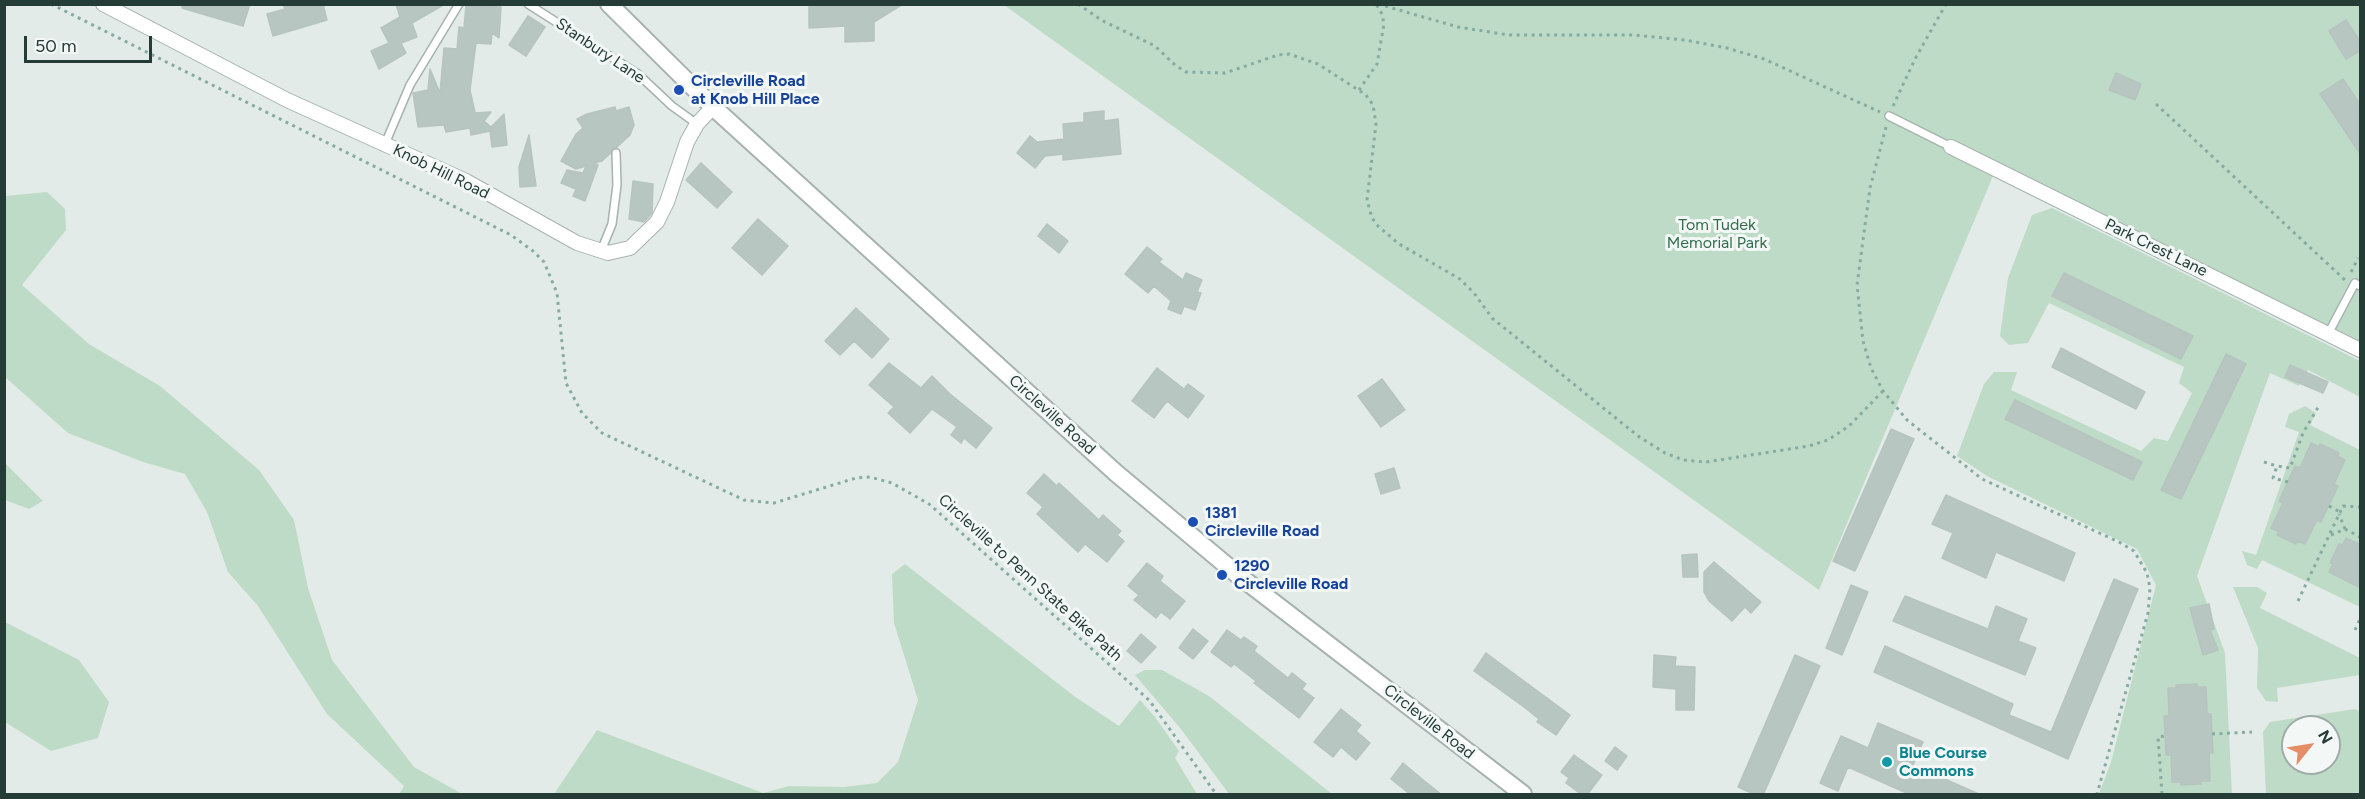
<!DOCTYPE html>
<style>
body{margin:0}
#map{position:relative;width:2365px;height:799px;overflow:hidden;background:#e3ebe8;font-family:Figtree,sans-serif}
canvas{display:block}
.frame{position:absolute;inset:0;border:6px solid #243b36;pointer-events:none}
.north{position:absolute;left:2281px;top:715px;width:60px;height:60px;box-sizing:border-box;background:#f3f8f6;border:2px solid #a0aca9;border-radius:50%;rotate:60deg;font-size:16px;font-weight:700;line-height:24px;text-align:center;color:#243b36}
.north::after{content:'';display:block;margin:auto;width:21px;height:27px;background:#e58d67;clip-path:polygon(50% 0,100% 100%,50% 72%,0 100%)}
.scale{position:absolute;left:24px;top:36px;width:128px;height:27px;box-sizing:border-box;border:3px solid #243b36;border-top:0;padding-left:8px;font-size:18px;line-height:21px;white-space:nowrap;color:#243b36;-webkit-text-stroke:4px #f3f8f6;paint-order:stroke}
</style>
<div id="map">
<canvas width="2365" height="799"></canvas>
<div class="frame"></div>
<div class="north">N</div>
<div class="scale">50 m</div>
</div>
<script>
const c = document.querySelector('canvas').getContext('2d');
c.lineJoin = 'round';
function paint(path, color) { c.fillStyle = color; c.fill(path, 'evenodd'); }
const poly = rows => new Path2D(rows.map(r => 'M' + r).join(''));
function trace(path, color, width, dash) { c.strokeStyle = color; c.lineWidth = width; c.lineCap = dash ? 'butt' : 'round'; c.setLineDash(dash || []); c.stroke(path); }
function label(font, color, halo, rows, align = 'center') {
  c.font = font + ' Figtree,sans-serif'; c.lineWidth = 6; c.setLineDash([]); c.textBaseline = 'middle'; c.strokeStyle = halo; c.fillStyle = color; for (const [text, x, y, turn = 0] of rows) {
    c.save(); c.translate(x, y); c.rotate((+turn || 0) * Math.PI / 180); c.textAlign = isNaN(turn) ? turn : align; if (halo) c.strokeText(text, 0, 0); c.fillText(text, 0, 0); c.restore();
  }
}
const green = poly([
 [1004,5,2360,5,2360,350,1996,169,1819,590],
 [47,192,65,209,66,230,22,285,89,344,160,386,259,470,294,520,308,588,332,660,414,767,462,794,399,794,404,786,327,714,258,606,228,572,207,512,185,474,143,462,68,433,5,377,5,196],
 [2052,208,2360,361,2360,397,2308,370,2299,386,2270,373,2197,576,2225,653,2232,794,2099,794,2111,762,2156,585,2137,549,1987,476,1957,456,1984,384,1994,372,2017,372,2011,390,2141,451,2154,438,2168,441,2192,393,2179,383,2184,367,2049,303,2028,343,2009,345,2000,336,2008,278,2032,215],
 [2305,406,2316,413,2310,425,2360,450,2360,607,2262,560,2257,569,2247,565,2242,551,2256,555,2299,432,2285,427,2289,414],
 [4,463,5,463,43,501,29,509,5,500],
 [905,564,1074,696,1119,726,1140,700,1155,717,1179,751,1175,758,1197,794,554,794,597,730,763,793,789,786,844,787,877,783,898,762,918,700,894,623,892,574],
 [2233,587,2257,587,2267,593,2260,608,2360,658,2360,675,2277,688,2278,702,2266,701,2257,688,2258,648],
 [5,622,79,660,109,702,98,738,51,751,5,722],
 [1145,670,1162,670,1209,696,1332,794,1229,794,1181,729,1135,675],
 [2355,709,2360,712,2360,794,2266,794,2263,732,2270,722],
 [2293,727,2329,727,2329,763,2293,763]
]);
const building = poly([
 [183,4,250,4,243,26,182,8,183,4],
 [283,4,323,4,327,20,273,36,267,14,285,9,283,4],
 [396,4,445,4,412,23,417,37,401,43,406,53,379,69,371,51,389,43,381,28,400,17,396,4],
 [809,4,903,4,874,22,874,41,845,42,845,26,809,28,809,4],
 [466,5,501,7,499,38,492,33,491,44,476,43,470,90,475,113,491,112,484,121,491,127,504,114,507,145,492,147,490,131,471,135,470,128,446,132,444,125,418,127,413,93,428,90,430,69,440,93,444,48,457,49,459,27,464,28,466,5],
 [528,16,545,27,526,56,509,45,528,16],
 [2346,20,2361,43,2361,50,2346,59,2329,31,2346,20],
 [2116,73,2141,84,2135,100,2109,90,2116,73],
 [2343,79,2361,106,2361,155,2320,94,2343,79],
 [615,107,616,111,629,107,634,125,630,135,602,161,594,163,598,165,585,201,573,196,576,189,561,183,567,170,583,173,586,166,576,169,561,161,576,134,583,128,577,119,587,114,615,107],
 [1104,111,1104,121,1118,119,1121,154,1063,160,1063,154,1045,156,1035,168,1017,153,1030,136,1037,142,1064,139,1063,124,1084,122,1084,113,1104,111],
 [529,135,536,186,520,187,519,167,529,135],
 [701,163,732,192,717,208,686,180,701,163],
 [633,181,653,184,652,213,644,222,629,219,633,181],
 [758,219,788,246,762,275,732,248,758,219],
 [1047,224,1068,241,1059,253,1038,236,1047,224],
 [1147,247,1162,259,1159,262,1183,280,1186,273,1202,280,1197,292,1201,293,1195,310,1184,306,1181,314,1168,309,1171,301,1154,286,1148,293,1125,274,1147,247],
 [2064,273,2193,336,2181,359,2052,296,2064,273],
 [856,308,889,339,872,358,854,341,840,355,825,341,856,308],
 [2061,348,2145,392,2136,409,2052,367,2061,348],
 [2226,354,2246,364,2181,499,2161,490,2226,354],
 [889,363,921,388,932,376,950,394,992,428,976,448,964,438,961,443,951,435,957,427,932,409,910,433,888,413,894,407,869,385,889,363],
 [2290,365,2328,382,2323,393,2285,377,2290,365],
 [1157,368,1184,389,1188,384,1204,396,1188,418,1167,401,1154,418,1132,401,1157,368],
 [1382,379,1405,410,1381,427,1358,396,1382,379],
 [2015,400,2142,462,2133,480,2005,419,2015,400],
 [1891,429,1914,439,1855,571,1833,561,1891,429],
 [2311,443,2319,447,2320,444,2339,453,2337,456,2345,460,2334,484,2338,486,2321,522,2317,520,2305,544,2298,541,2296,544,2277,535,2279,532,2271,528,2283,503,2279,501,2295,466,2300,468,2311,443],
 [1394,468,1400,488,1381,494,1375,474,1394,468],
 [1044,474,1057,486,1059,483,1099,520,1103,515,1121,531,1117,535,1124,541,1107,562,1085,544,1078,552,1037,514,1043,507,1027,493,1044,474],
 [1946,495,2075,553,2064,581,1996,552,1986,578,1942,558,1953,533,1932,524,1946,495],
 [2346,538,2361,545,2361,588,2329,572,2333,564,2330,563,2339,544,2342,545,2346,538],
 [1697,554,1698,577,1683,577,1682,555,1697,554],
 [1714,562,1761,602,1751,613,1745,607,1732,621,1709,601,1704,592,1704,572,1714,562],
 [1147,563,1163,576,1160,581,1185,601,1170,619,1161,612,1156,618,1134,600,1139,595,1128,586,1147,563],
 [2114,579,2138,589,2068,759,1874,672,1885,646,2013,704,2009,715,2051,732,2114,579],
 [1851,585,1868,592,1842,655,1826,648,1851,585],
 [1905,596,1988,629,1996,606,2027,619,2018,641,2036,648,2025,675,1893,621,1905,596],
 [2209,604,2214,629,2210,630,2218,650,2203,655,2190,608,2209,604],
 [1193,629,1208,641,1193,659,1179,648,1193,629],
 [1227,630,1241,640,1244,637,1257,646,1254,651,1288,678,1292,673,1306,684,1302,689,1314,698,1299,718,1254,683,1256,681,1234,664,1231,667,1211,652,1227,630],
 [1141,634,1156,647,1141,663,1127,651,1141,634],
 [1486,653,1570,715,1556,735,1537,722,1539,719,1524,707,1474,671,1486,653],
 [1654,655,1676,657,1675,666,1695,667,1694,710,1676,710,1676,689,1653,687,1654,655],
 [1795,655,1820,666,1763,795,1756,795,1738,787,1795,655],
 [2197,684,2197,687,2206,687,2207,714,2211,714,2213,753,2209,753,2210,781,2201,781,2201,784,2181,785,2181,782,2172,782,2171,755,2166,755,2164,716,2169,716,2168,688,2176,688,2176,685,2197,684],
 [1341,709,1361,725,1356,731,1370,743,1356,760,1341,747,1333,757,1314,742,1341,709],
 [1878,723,1923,742,1913,765,1981,795,1911,795,1848,767,1838,791,1820,783,1841,736,1868,748,1878,723],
 [1615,747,1627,756,1617,770,1605,761,1615,747],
 [1574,755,1602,775,1587,795,1582,795,1566,783,1569,778,1561,772,1574,755],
 [1403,763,1422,779,1442,795,1411,795,1391,779,1403,763]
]);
const path = poly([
 [51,4,511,235,533,251,544,262,557,293,566,383,582,413,602,433,744,500,774,503,856,478,870,477,892,483,929,504,1149,700,1216,794],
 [1078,4,1101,20,1155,46,1175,65,1186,72,1225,73,1278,55,1289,54,1318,64,1366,95,1373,105,1376,124,1367,200,1372,218,1378,226,1399,244,1460,279,1474,293,1492,318,1638,436,1665,453,1683,460,1706,462,1809,446,1828,440,1849,426,1883,391],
 [1378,4,1458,27,1509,35,1634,35,1685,40,1727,48,1764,59,1880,112],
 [1359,90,1377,64,1384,24,1382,14,1376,4],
 [2156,104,2345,280],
 [1893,106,1915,59,1946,4],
 [1886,127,1870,188,1857,285,1863,341,1871,368,1883,391,1907,420,1982,479,2119,542,2134,551,2147,573,2150,588,2148,613,2097,794],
 [2351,272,2358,258],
 [2264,462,2277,466],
 [2288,482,2273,478,2277,466,2290,468,2303,433,2320,404],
 [2329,506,2340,512],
 [2345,529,2360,537],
 [2331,535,2345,529,2339,514],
 [2298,601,2343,506,2360,507],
 [2355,630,2360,619],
 [2212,734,2252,732],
 [2162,794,2158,737,2165,736]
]);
const service = poly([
 [528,4,638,74,672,106,697,124],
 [1889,116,1951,147],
 [385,144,410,85,459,4],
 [601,251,612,224,617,185,616,153],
 [2328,334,2355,283,2360,286]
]);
const minor = poly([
 [103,4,287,100,466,181,577,243,608,253,630,248,657,222,667,202,687,142,697,124,713,107],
 [1951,147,2360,350]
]);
const tertiary = poly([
 [609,4,713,107,1116,473,1238,575,1523,794]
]);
const markers = [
 [679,90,6,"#1a4fb4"],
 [1193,522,6,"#1a4fb4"],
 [1222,575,6,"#1a4fb4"],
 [1887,762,6,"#0f9aa8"]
];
const streetNames = [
 ["Stanbury Lane",600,51,34],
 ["Knob Hill Road",441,172,26],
 ["Park Crest Lane",2156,248,26],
 ["Circleville Road",1052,415,42],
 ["Circleville to Penn State Bike Path",1030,578,42],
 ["Circleville Road",1429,722,38]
];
const transitNames = [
 ["Circleville Road",691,81],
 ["at Knob Hill Place",691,99],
 ["1381",1205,513],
 ["Circleville Road",1205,531],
 ["1290",1234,566],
 ["Circleville Road",1234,584]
];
const parkNames = [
 ["Tom Tudek",1717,225],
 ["Memorial Park",1717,243]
];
const cultureNames = [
 ["Blue Course",1899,753],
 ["Commons",1899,771]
];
paint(green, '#bedbc7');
paint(building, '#b8c6c1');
trace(building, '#b6c4bf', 1.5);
trace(service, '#a6b3af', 10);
trace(minor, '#a6b3af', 16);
trace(tertiary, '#a6b3af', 20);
trace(path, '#86aca2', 3, [3, 4.5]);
trace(service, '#fff', 7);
trace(minor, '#fff', 14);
trace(tertiary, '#fff', 16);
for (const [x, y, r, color] of markers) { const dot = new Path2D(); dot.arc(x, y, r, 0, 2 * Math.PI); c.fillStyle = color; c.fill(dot); trace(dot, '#f3f8f6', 2); }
label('16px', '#243b36', '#f3f8f6', streetNames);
label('bold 16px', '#164399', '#f3f8f6', transitNames, 'left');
label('16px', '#326e4d', '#f3f8f6', parkNames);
label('bold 16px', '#0d838f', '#f3f8f6', cultureNames, 'left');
</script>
